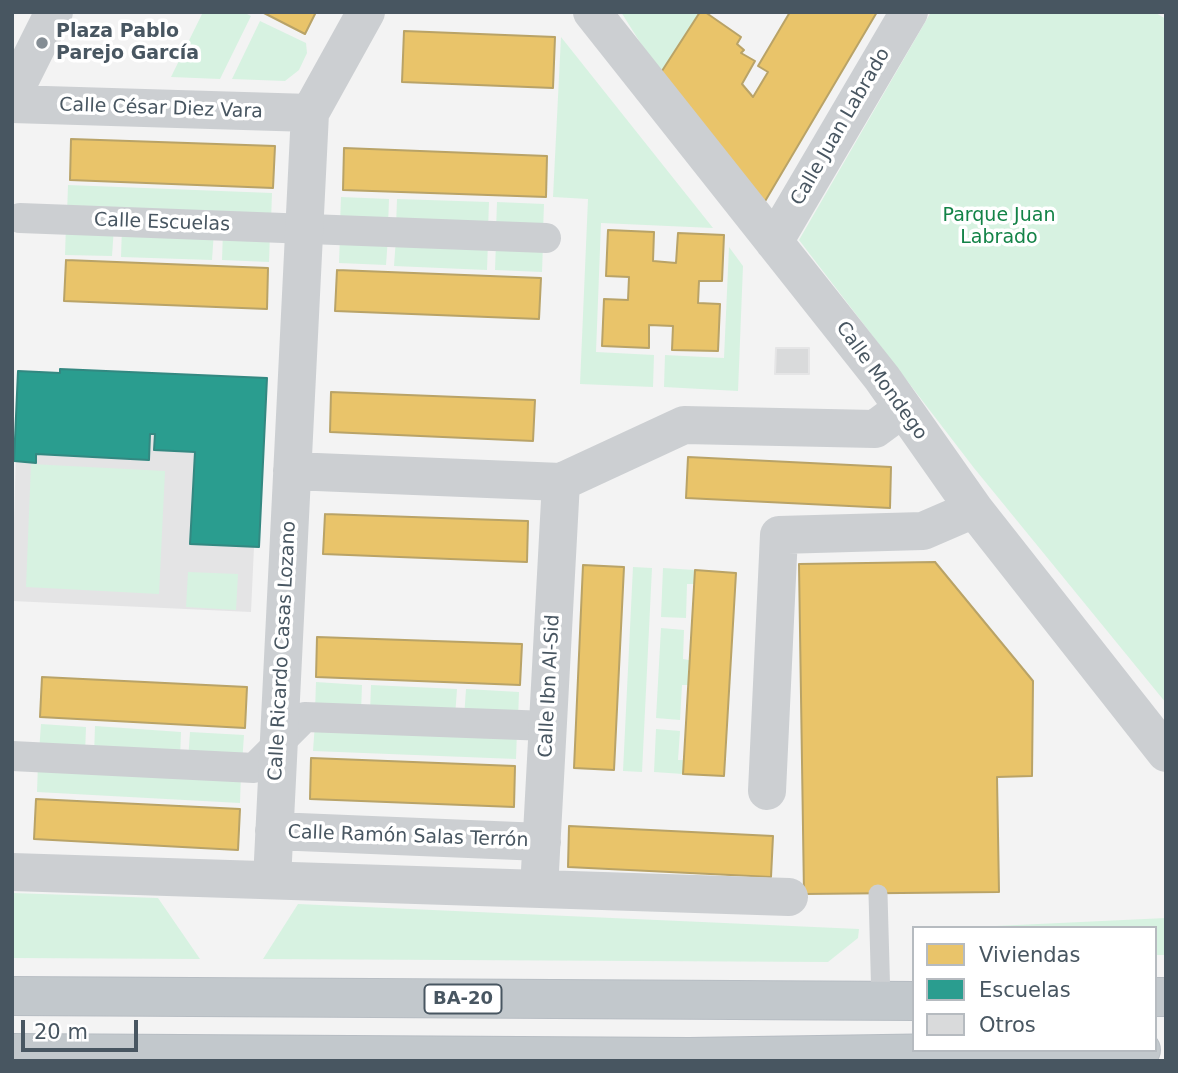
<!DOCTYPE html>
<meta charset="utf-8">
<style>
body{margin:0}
#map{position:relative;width:1178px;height:1073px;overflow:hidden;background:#f3f3f3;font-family:"DejaVu Sans",sans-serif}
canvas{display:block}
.frame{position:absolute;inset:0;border:14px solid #485661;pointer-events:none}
.legend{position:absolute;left:912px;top:926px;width:245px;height:126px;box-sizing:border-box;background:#fff;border:2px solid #b6bbc0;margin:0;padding:9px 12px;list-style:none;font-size:21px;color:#485661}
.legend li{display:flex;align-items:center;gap:14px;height:35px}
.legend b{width:35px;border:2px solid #b6bbc0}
.scale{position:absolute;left:21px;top:1020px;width:117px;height:32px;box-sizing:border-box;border:4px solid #485661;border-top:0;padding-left:9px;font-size:21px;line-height:24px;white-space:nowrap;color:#485661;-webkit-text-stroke:5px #fff;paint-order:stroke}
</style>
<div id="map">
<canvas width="1178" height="1073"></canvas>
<div class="frame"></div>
<ul class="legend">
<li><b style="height:19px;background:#e9c46a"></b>Viviendas</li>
<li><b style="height:19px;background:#2a9d8f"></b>Escuelas</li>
<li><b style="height:19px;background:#d9dadb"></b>Otros</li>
</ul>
<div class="scale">20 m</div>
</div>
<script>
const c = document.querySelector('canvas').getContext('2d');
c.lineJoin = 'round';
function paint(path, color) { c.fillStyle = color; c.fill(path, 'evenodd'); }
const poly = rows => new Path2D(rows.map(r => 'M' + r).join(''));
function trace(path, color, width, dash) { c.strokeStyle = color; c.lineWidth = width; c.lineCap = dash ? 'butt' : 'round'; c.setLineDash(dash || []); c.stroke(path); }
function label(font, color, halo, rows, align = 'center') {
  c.font = font + ' "DejaVu Sans",sans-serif'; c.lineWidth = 7; c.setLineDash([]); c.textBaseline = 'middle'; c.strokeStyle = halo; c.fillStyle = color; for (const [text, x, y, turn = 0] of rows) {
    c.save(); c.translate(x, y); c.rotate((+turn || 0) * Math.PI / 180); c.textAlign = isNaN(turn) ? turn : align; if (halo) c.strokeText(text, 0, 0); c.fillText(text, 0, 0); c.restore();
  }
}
const education = poly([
 [60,369,267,378,259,547,254,547,251,612,12,601,18,371,59,373]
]);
const green = poly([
 [203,12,243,12,251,16,220,79,171,77],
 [621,12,700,12,660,74],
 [931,12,1154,12,1166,19,1166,703,974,468,799,240],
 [260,21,306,43,307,53,299,70,285,81,232,79],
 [561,37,713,228,601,223,596,352,654,355,653,387,580,384,588,199,553,197],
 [68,185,272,193,271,222,67,215],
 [341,197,389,199,388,226,340,225],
 [397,199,489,202,488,230,396,227],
 [497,202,544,204,543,232,496,230],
 [66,225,114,227,112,256,65,255],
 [122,227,214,231,212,260,121,257],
 [223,231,270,233,269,262,222,260],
 [340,235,388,237,386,265,339,263],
 [396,238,488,242,487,270,394,266],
 [496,242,543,244,542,272,495,270],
 [729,247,743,266,738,391,664,387,665,355,724,358],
 [31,464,165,471,159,594,26,587],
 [633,567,652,568,642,772,623,771],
 [663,568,695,570,694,584,687,584,686,618,661,617],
 [188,572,238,574,236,610,186,607],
 [661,628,684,630,683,659,689,660,688,685,682,685,680,720,656,718],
 [316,682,362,685,361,713,315,711],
 [371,685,457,689,455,717,370,713],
 [466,689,519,692,518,720,464,718],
 [315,723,517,731,516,759,313,751],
 [41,724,86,727,85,755,39,752],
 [95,726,181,732,180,760,94,755],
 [656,729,680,731,678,760,684,760,683,774,654,772],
 [190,732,244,735,242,764,188,761],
 [38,763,241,773,240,803,37,792],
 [12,893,158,898,200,959,12,958],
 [298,904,859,929,858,938,828,962,263,959],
 [1166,918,1166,955,1155,955,1155,928,953,928]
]);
const homes = poly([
 [262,12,316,12,305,34,262,12],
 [700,12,705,12,741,37,737,44,744,50,741,53,755,61,742,84,753,97,768,72,758,66,790,12,877,12,764,203,660,74,700,12],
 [404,31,555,37,553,88,402,82,404,31],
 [71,139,275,146,273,188,70,180,71,139],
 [344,148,547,156,546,197,343,190,344,148],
 [608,230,654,232,653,261,676,263,678,233,724,235,722,281,699,281,698,303,720,304,718,351,672,350,673,326,649,325,649,348,602,346,604,299,628,300,629,277,606,276,608,230],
 [66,260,268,268,267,309,64,301,66,260],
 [337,270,541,278,539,319,335,311,337,270],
 [331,392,535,400,533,441,330,432,331,392],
 [688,457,891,467,890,508,686,498,688,457],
 [325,514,528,521,527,562,323,554,325,514],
 [935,562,1033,681,1032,776,997,777,999,892,804,894,799,564,935,562],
 [583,565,624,567,614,770,574,768,583,565],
 [695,570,736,573,724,776,683,774,695,570],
 [317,637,522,644,520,685,316,677,317,637],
 [42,677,247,687,245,728,40,717,42,677],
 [311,758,515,766,514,807,310,799,311,758],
 [36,799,240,809,238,850,34,839,36,799],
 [569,826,773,836,771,877,568,867,569,826]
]);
const schools = poly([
 [60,369,267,378,259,547,190,544,195,452,154,450,155,434,150,434,149,460,36,454,36,463,14,461,18,371,60,373,60,369]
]);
const building = poly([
 [776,348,809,348,809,374,775,374,776,348]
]);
const service = poly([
 [878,894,881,1002]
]);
const pedestrian = poly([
 [20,218,546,238],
 [12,756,254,768,305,717,548,726]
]);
const minor = poly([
 [592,12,882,378,974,509,1166,753],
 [12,96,54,12],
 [12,104,310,113],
 [774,242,909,12],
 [292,471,561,482,684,425,875,429,902,409],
 [767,791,779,535,923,531,974,509],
 [274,831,542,842],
 [12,872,789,897],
 [272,880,310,113,366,12],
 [539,889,561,482]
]);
const trunk = poly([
 [12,996,914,1001],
 [1155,997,1166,997],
 [12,1053,689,1057,1141,1050]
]);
const markers = [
 [42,43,7,"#848d94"]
];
const shields = [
 [463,999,77]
];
const shieldNames = [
 ["BA-20",463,999]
];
const poiNames = [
 ["Plaza Pablo",56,32],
 ["Parejo García",56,54]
];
const streetNames = [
 ["Calle César Diez Vara",161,109,2],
 ["Calle Juan Labrado",841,127,-60],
 ["Calle Escuelas",162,223,2],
 ["Calle Mondego",881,381,54],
 ["Calle Ricardo Casas Lozano",283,651,-87],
 ["Calle Ibn Al-Sid",550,686,-87],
 ["Calle Ramón Salas Terrón",408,837,2]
];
const parkNames = [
 ["Parque Juan",999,216],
 ["Labrado",999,238]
];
paint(education, '#e4e4e5');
paint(green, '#d7f2e1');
paint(homes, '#e9c46a');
trace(homes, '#b9a367', 2);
paint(schools, '#2a9d8f');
trace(schools, '#338881', 2);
paint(building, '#d9dadb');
trace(building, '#e5e5e6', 2);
trace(trunk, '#b7bdc3', 40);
trace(service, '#cccfd2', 19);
trace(pedestrian, '#cccfd2', 30);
trace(minor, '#cccfd2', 38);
trace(trunk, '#c2c8cc', 38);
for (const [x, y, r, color] of markers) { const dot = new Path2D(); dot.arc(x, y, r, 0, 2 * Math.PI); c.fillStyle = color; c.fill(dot); trace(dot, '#fff', 2.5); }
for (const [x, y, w] of shields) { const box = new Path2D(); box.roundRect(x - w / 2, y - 14.5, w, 29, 5); c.fillStyle = '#fff'; c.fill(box); trace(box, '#485661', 2); }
label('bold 18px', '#485661', null, shieldNames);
label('bold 19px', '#485661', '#fff', poiNames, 'left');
label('19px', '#485661', '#fff', streetNames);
label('19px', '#138347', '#fff', parkNames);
</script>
